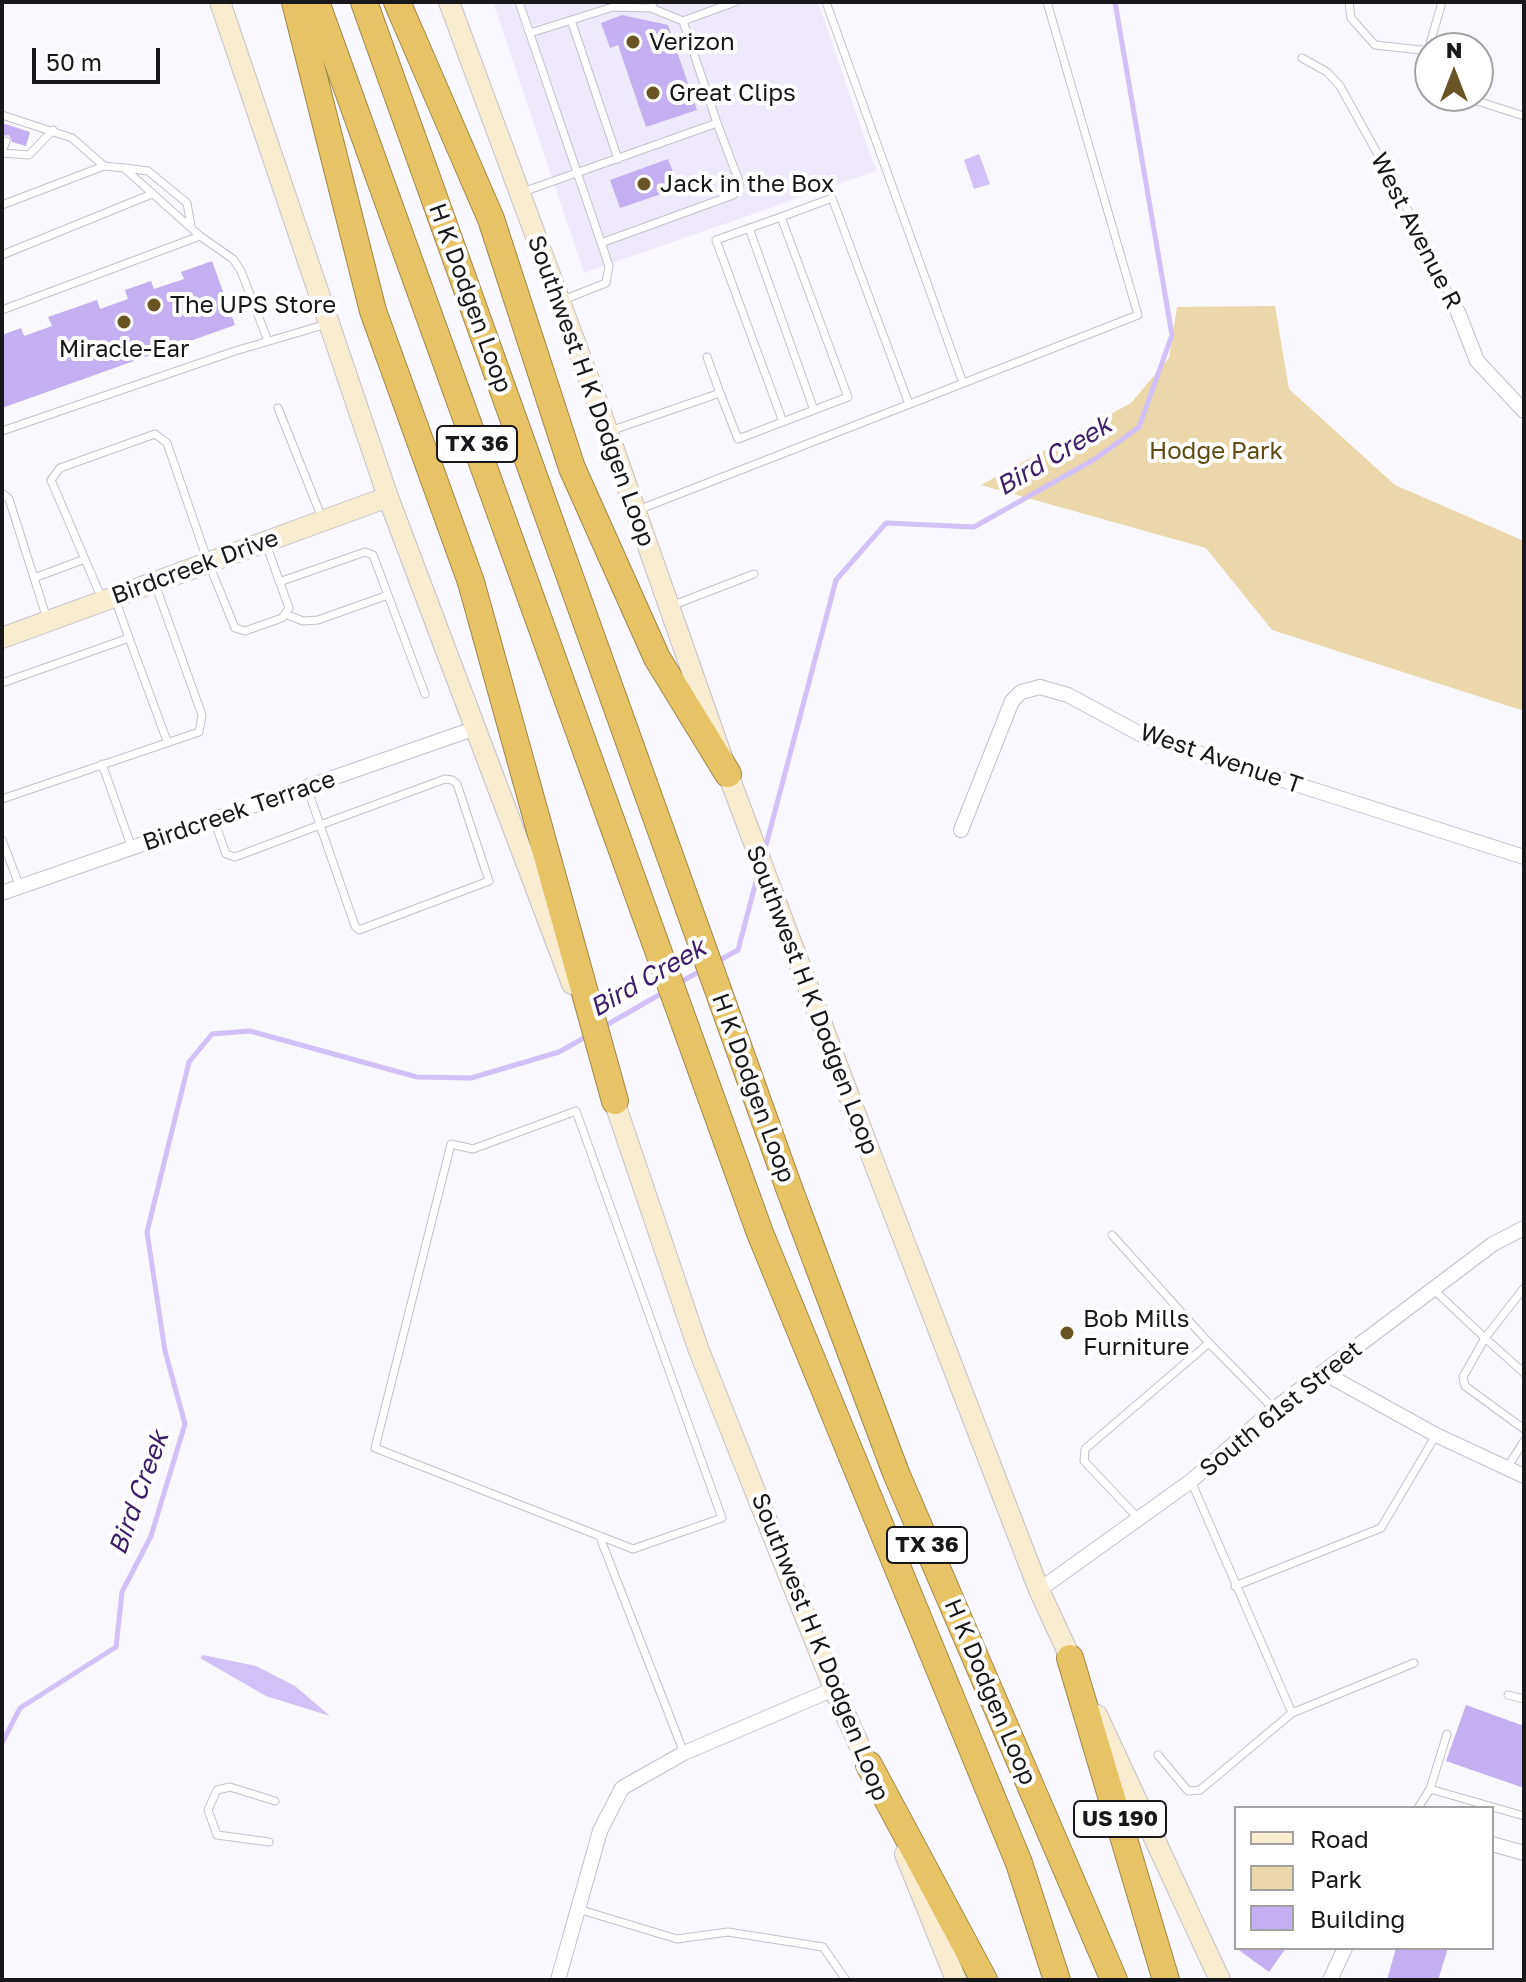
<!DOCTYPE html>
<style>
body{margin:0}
#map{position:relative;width:1526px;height:1982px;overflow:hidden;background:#f9f8fe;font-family:"Golos Text",sans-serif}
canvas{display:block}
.frame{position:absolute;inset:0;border:4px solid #18171a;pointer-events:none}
.legend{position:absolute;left:1234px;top:1806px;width:260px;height:144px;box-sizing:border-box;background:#fff;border:2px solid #a3a2a3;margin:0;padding:10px 14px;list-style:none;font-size:24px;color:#18171a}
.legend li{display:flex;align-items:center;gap:16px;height:40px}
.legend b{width:40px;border:2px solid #a3a2a3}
.north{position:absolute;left:1414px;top:32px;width:80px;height:80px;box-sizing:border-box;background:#fff;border:2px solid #a3a2a3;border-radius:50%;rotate:0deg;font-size:22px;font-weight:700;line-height:32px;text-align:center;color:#18171a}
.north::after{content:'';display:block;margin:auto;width:28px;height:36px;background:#685523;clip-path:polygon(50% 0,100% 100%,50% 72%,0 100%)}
.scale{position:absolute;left:32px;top:48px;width:128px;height:36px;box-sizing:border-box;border:4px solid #18171a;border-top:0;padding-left:10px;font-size:24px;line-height:28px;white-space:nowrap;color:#18171a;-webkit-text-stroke:6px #fff;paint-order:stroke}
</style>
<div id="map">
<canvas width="1526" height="1982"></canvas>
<div class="frame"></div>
<ul class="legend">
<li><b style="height:10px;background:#f8edd1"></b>Road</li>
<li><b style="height:22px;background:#ead8aa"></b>Park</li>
<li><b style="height:22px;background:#c3aff2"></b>Building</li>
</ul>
<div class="north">N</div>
<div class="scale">50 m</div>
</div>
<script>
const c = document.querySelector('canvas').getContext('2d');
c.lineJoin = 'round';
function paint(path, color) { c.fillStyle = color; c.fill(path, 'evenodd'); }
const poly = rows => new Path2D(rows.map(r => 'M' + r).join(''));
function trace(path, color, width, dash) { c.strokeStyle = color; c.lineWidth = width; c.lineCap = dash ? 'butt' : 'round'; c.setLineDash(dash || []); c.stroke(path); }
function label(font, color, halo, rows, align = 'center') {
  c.font = font + ' "Golos Text",sans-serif'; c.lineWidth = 8; c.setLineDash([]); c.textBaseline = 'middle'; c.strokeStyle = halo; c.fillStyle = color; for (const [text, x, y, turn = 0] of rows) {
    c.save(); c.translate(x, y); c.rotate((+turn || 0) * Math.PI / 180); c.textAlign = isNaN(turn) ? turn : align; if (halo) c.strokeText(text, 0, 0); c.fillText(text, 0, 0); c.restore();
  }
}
const built = poly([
 [493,2,818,2,876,171,584,273]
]);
const green = poly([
 [1275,306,1289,389,1395,485,1524,541,1524,711,1272,630,1206,548,981,485,1131,403,1169,358,1177,307]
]);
const water = poly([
 [979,154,990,184,974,189,964,160],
 [203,1655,256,1666,295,1686,330,1716,266,1696,200,1658]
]);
const stream = poly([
 [765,849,836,580,886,523,974,527,1095,459,1139,427,1172,335,1115,2],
 [718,961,738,950,758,874],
 [679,983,702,970],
 [603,1027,664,992],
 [2,1743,20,1708,116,1647,122,1592,151,1536,185,1424,165,1351,147,1232,189,1062,212,1034,250,1031,417,1077,471,1078,559,1052,587,1036]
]);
const building = poly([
 [622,15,668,25,697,110,646,127,618,45,610,48,601,23],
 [2,123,30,132,26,146,12,142,9,135,2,136],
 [668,159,679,188,620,208,610,180],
 [212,261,235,325,2,408,2,335,21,328,24,336,52,326,48,317,97,300,100,309,128,299,125,290,151,281,154,289,184,279,181,272],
 [1466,1705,1524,1726,1524,1788,1446,1761],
 [1236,1948,1286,1948,1269,1972],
 [1396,1948,1448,1948,1438,1980,1387,1980]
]);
const lane = poly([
 [519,2,609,266,606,283,563,300],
 [826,2,963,383],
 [1349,2,1351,18,1375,45,1430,51],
 [651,8,683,21],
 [571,20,618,159],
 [530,33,613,7,651,8,653,2],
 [1428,51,1442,2],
 [1302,58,1327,72,1340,86,1402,198,1458,312],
 [1472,96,1474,100,1524,116],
 [2,115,72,138,104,166],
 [717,123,683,21,735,2],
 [2,152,6,141],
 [2,153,29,155,53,130],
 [125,168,148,171,187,203,191,226],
 [520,193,717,123,740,184,733,195,601,243],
 [2,205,104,166,124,168,200,236,233,259,241,271,268,341],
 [781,217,716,240,783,422],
 [749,228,814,410],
 [2,255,152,194],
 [2,310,200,236],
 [720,393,738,439,848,397,781,217,832,198,909,404],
 [278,408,322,518],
 [2,431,235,351,327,324],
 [610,431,720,393,707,357],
 [2,493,9,499,47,619],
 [638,510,1138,315,1047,2],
 [34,578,85,559],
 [279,582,365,552,373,555,425,694],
 [102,599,51,480,60,468,155,434,167,443,208,562,235,628,245,631,282,618,289,608,266,544],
 [671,606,754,574],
 [285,614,303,621,318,620,388,595],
 [129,638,167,741],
 [2,683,129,638,115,599],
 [102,764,132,848],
 [2,799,199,732,202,715,155,584],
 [214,820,226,854,235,857,320,825,445,779,452,780,457,784,489,881,359,930,355,926,320,825,307,787],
 [2,840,20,887],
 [576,1111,722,1518,633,1549,375,1448,451,1144,473,1149,576,1111],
 [1112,1235,1209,1343],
 [1524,1288,1485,1338,1524,1373],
 [1434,1290,1485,1338,1463,1377,1465,1386,1524,1429],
 [1507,1468,1524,1441],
 [1191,1481,1292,1713,1414,1663],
 [1139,1519,1084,1461,1085,1449,1209,1343,1274,1409],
 [601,1540,684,1753],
 [1235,1586,1381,1528,1436,1435],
 [1508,1695,1524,1699],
 [1158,1755,1188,1791,1200,1790,1292,1713],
 [1430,1789,1447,1734],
 [1418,1808,1430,1789,1524,1816],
 [269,1842,217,1835,208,1810,217,1790,230,1787,275,1801],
 [578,1909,677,1939,728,1932,823,1947,846,1980]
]);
const street = poly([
 [1458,312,1477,361,1524,411],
 [961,830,1012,701,1021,692,1040,687,1068,695,1142,735,1524,857],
 [2,893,476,728],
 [1324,1373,1436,1435,1524,1476],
 [1039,1590,1191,1481,1274,1409,1493,1244,1524,1228],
 [1492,1844,1524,1853],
 [558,1980,600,1831,622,1788,684,1753,834,1689],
 [1330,1980,1345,1948]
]);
const secondary = poly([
 [220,2,388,497,572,984],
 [449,2,598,404,728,774,876,1168,1039,1590,1077,1672],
 [2,638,388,497],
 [610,1089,698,1348,834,1689,873,1776],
 [1097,1715,1220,1980],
 [905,1854,956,1980]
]);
const highway = poly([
 [295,2,373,311,471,582,615,1101],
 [316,2,760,1233,1019,1863,1057,1980],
 [364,2,789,1188,896,1473,1114,1980],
 [397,2,491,219,572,468,657,658,728,774],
 [1070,1658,1166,1980],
 [869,1765,984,1980]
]);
const markers = [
 [633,42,8,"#685523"],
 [653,93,8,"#685523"],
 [644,184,8,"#685523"],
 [154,305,8,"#685523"],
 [124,322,8,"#685523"],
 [1067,1333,8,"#685523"]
];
const shields = [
 [477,444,80],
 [927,1545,80],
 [1120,1819,92]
];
const shieldNames = [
 ["TX 36",477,444],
 ["TX 36",927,1545],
 ["US 190",1120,1819]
];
const poiNames = [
 ["Verizon",649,42],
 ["Great Clips",669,93],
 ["Jack in the Box",660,184],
 ["The UPS Store",170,305],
 ["Miracle-Ear",124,349,"center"],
 ["Bob Mills",1083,1319],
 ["Furniture",1083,1347]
];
const streetNames = [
 ["West Avenue R",1416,231,63],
 ["H K Dodgen Loop",470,298,70],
 ["Southwest H K Dodgen Loop",591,391,70],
 ["Birdcreek Drive",195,567,-20],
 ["West Avenue T",1221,759,19],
 ["Birdcreek Terrace",239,811,-19],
 ["Southwest H K Dodgen Loop",812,1000,69],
 ["H K Dodgen Loop",753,1088,70],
 ["South 61st Street",1281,1409,-39],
 ["Southwest H K Dodgen Loop",820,1647,68],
 ["H K Dodgen Loop",990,1692,67]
];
const parkNames = [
 ["Hodge Park",1216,451]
];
const waterNames = [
 ["Bird Creek",1054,456,-31],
 ["Bird Creek",648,978,-30],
 ["Bird Creek",139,1493,-70]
];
paint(built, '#efeafb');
paint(green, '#ead8aa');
paint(water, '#d1c1f8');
trace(stream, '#d1c1f8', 5);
paint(building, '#c3aff2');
trace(lane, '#c3c1ca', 9);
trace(street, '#c3c1ca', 16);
trace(secondary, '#c3c1ca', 22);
trace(highway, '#9f874b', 28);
trace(lane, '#fff', 7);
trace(street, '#fff', 14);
trace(secondary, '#f8edd1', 20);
trace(highway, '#e8c365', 26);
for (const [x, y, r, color] of markers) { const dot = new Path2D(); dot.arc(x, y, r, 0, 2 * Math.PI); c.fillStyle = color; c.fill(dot); trace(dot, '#fff', 3); }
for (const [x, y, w] of shields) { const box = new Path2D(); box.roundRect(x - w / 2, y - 18, w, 36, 6); c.fillStyle = '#fff'; c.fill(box); trace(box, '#18171a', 2); }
label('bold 22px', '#18171a', null, shieldNames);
label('24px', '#18171a', '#fff', poiNames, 'left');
label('24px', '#18171a', '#fff', streetNames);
label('24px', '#5e4a12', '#fff', parkNames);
label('italic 26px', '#3e1e6b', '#fff', waterNames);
</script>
